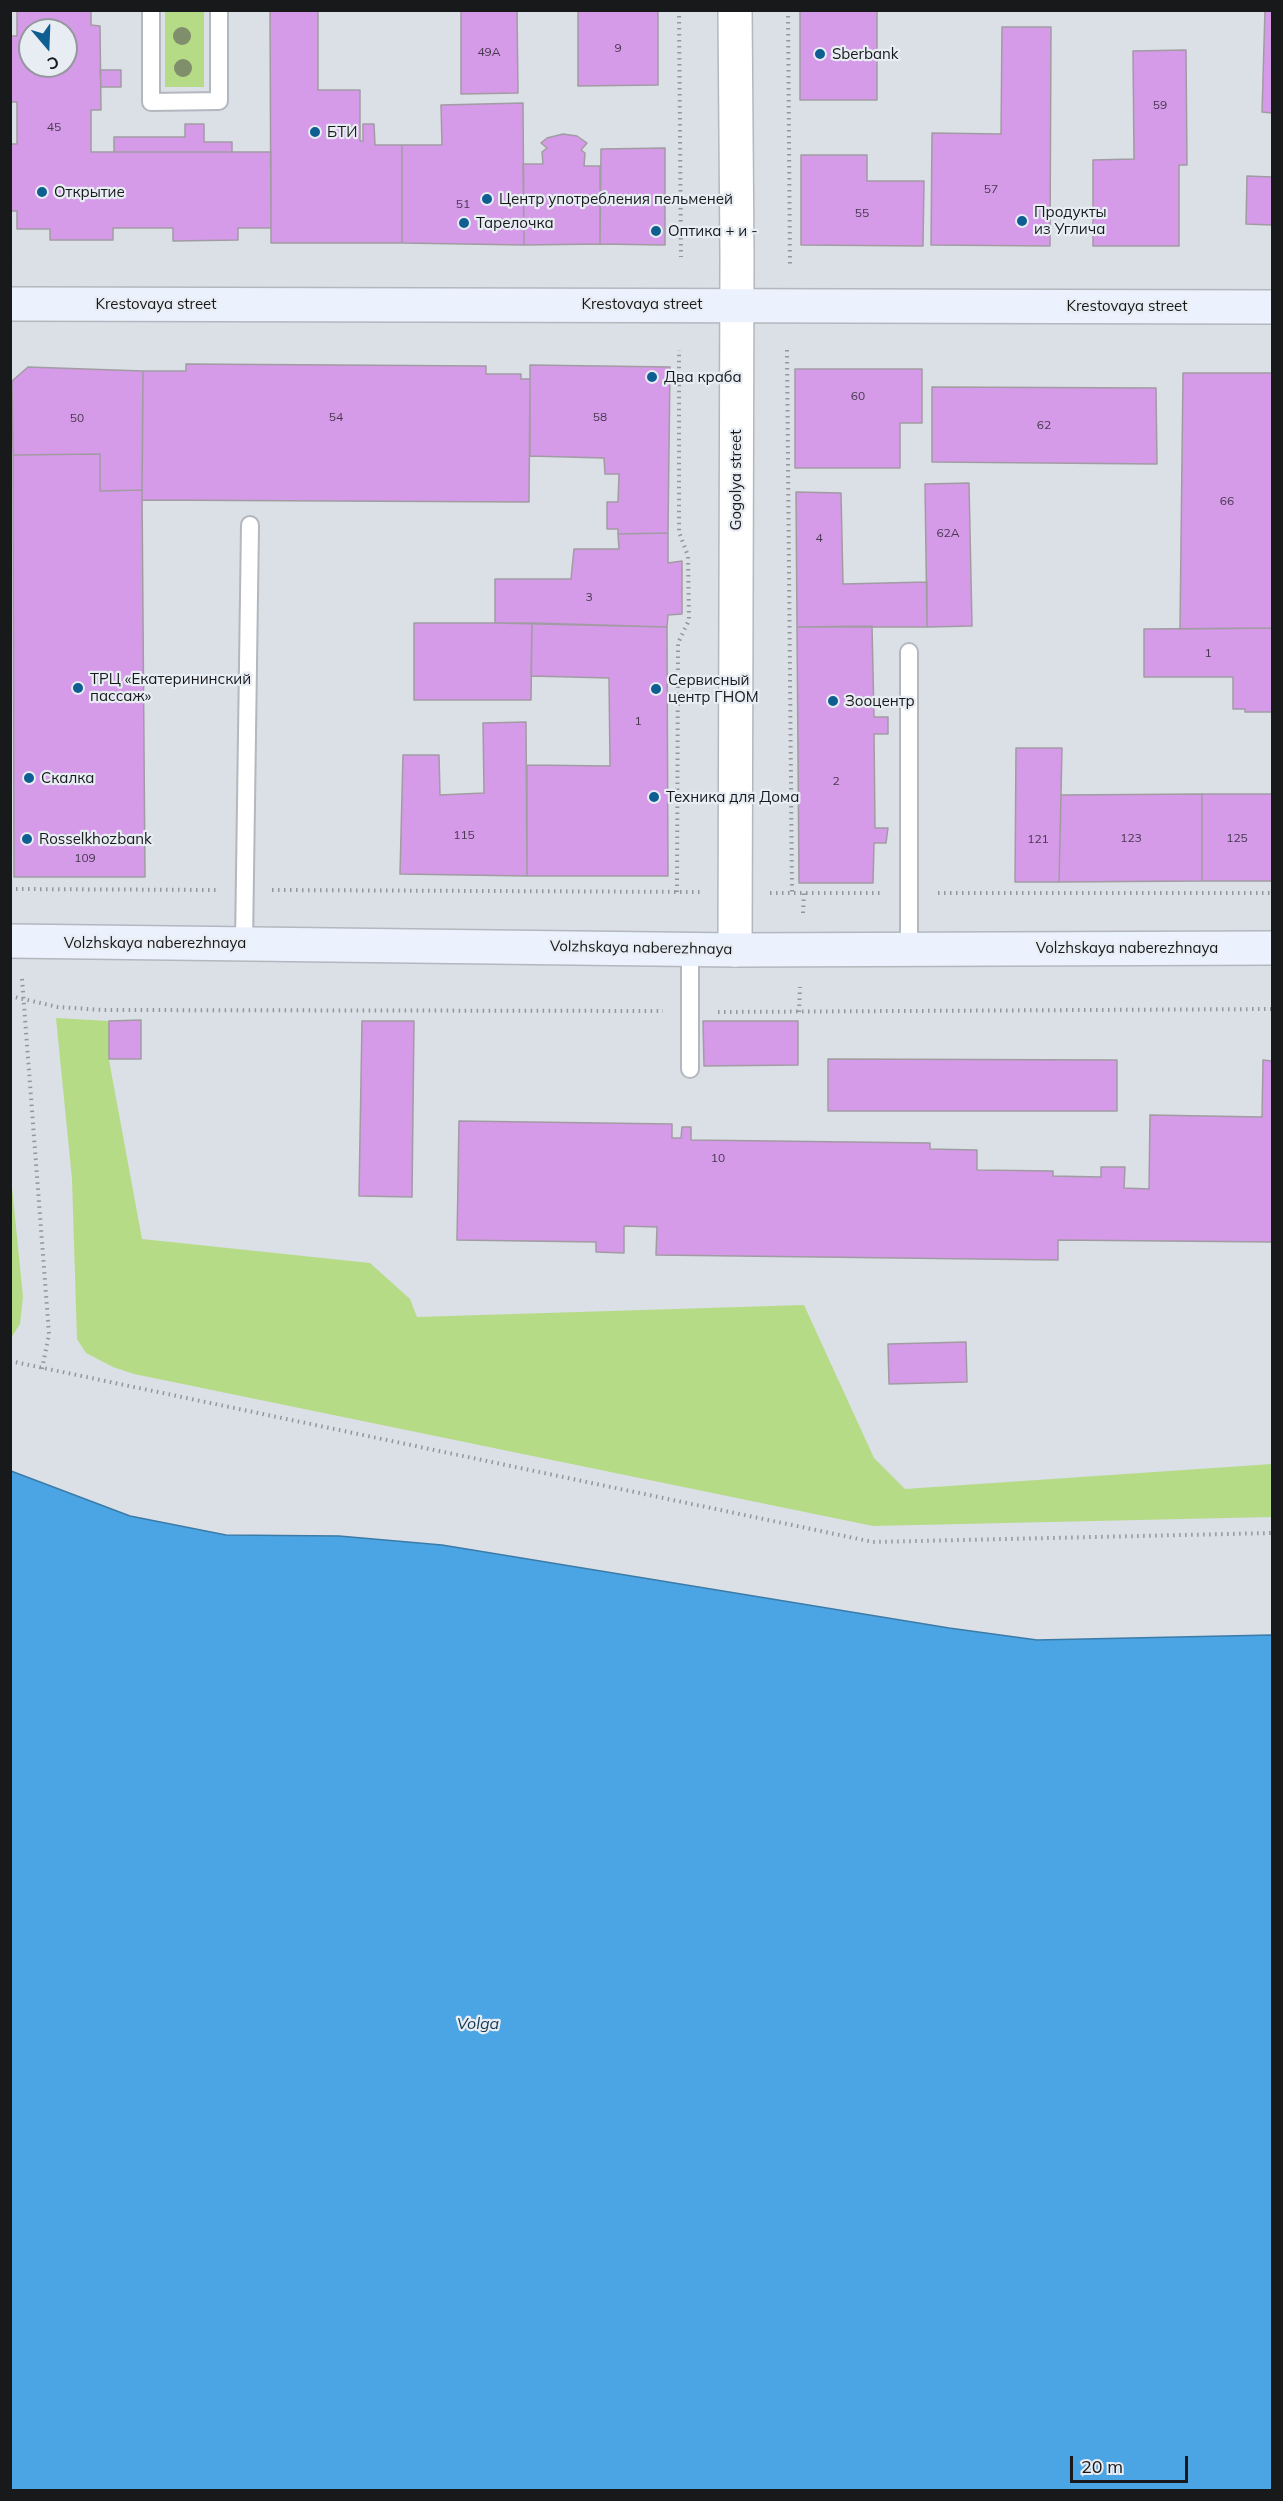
<!DOCTYPE html>
<meta charset="utf-8">
<style>
body{margin:0}
#map{position:relative;width:1283px;height:2501px;overflow:hidden;background:#dbdfe6;font-family:Mulish,sans-serif}
canvas{display:block}
.frame{position:absolute;inset:0;border:12px solid #17191b;pointer-events:none}
.north{position:absolute;left:18px;top:18px;width:60px;height:60px;box-sizing:border-box;background:#e8ecf3;border:2px solid #94989d;border-radius:50%;rotate:161deg;font-size:16px;font-weight:700;line-height:24px;text-align:center;color:#17191b}
.north::after{content:'';display:block;margin:auto;width:21px;height:27px;background:#0e5e91;clip-path:polygon(50% 0,100% 100%,50% 72%,0 100%)}
.scale{position:absolute;left:1070px;top:2456px;width:118px;height:27px;box-sizing:border-box;border:3px solid #17191b;border-top:0;padding-left:8px;font-size:18px;line-height:21px;white-space:nowrap;color:#17191b;-webkit-text-stroke:4px #e8ecf3;paint-order:stroke}
</style>
<div id="map">
<canvas width="1283" height="2501"></canvas>
<div class="frame"></div>
<div class="north">С</div>
<div class="scale">20 m</div>
</div>
<script>
const c = document.querySelector('canvas').getContext('2d');
c.lineJoin = 'round';
function paint(path, color) { c.fillStyle = color; c.fill(path, 'evenodd'); }
const poly = rows => new Path2D(rows.map(r => 'M' + r).join(''));
function trace(path, color, width, dash) { c.strokeStyle = color; c.lineWidth = width; c.lineCap = dash ? 'butt' : 'round'; c.setLineDash(dash || []); c.stroke(path); }
function label(font, color, halo, rows, align = 'center') {
  c.font = font + ' Mulish,sans-serif'; c.lineWidth = 4.5; c.setLineDash([]); c.textBaseline = 'middle'; c.strokeStyle = halo; c.fillStyle = color; for (const [text, x, y, turn = 0] of rows) {
    c.save(); c.translate(x, y); c.rotate((+turn || 0) * Math.PI / 180); c.textAlign = isNaN(turn) ? turn : align; if (halo) c.strokeText(text, 0, 0); c.fillText(text, 0, 0); c.restore();
  }
}
const green = poly([
 [165,11,204,11,204,87,165,87],
 [56,1018,109,1021,109,1060,142,1239,370,1263,410,1299,417,1317,804,1305,874,1458,905,1489,1272,1464,1272,1517,873,1526,134,1374,113,1367,86,1353,77,1339,72,1179],
 [11,1177,23,1297,20,1324,11,1338]
]);
const water = poly([
 [11,1471,130,1516,226,1535,339,1536,442,1545,949,1628,1037,1640,1272,1635,1272,2490,11,2490,11,1471]
]);
const building = poly([
 [17,10,91,10,91,25,100,26,101,110,91,110,91,152,271,152,271,228,238,228,238,240,173,241,173,228,113,228,113,240,50,240,50,229,17,229,17,211,10,211,10,144,17,144,17,102,10,102,10,36,17,36,17,10],
 [30,30,66,30,66,66,30,66,30,30],
 [270,10,318,10,318,90,360,90,360,141,363,141,363,124,374,124,375,145,402,145,402,243,271,243,270,10],
 [461,10,517,10,518,93,461,94,461,10],
 [578,10,658,10,658,85,578,86,578,10],
 [800,10,877,10,877,100,800,100,800,10],
 [1265,10,1272,10,1272,113,1262,112,1265,10],
 [1002,27,1051,27,1050,246,931,245,932,133,1001,134,1002,27],
 [1186,50,1187,165,1179,165,1179,246,1093,246,1093,160,1134,159,1133,51,1186,50],
 [100,70,121,70,121,87,101,87,100,70],
 [523,103,524,245,402,243,402,145,442,145,441,105,523,103],
 [185,124,204,124,204,142,232,142,232,152,114,152,114,137,185,137,185,124],
 [563,134,577,136,587,143,581,150,585,153,584,166,600,166,600,244,524,245,523,164,543,164,542,152,547,148,541,143,547,138,563,134],
 [665,148,665,245,600,244,601,149,665,148],
 [801,155,867,155,867,181,924,181,923,246,801,245,801,155],
 [1247,176,1272,177,1272,225,1246,224,1247,176],
 [186,364,486,366,486,374,521,374,521,379,530,379,529,502,142,500,143,371,186,371,186,364],
 [530,365,670,367,668,533,618,534,618,529,607,529,607,502,618,502,619,474,605,474,604,458,530,456,530,365],
 [28,367,143,371,142,490,100,491,100,454,13,455,12,381,28,367],
 [795,369,922,369,922,423,900,423,900,468,795,468,795,369],
 [1183,373,1272,373,1272,628,1180,629,1183,373],
 [932,387,1156,388,1157,464,932,462,932,387],
 [100,454,100,491,142,490,145,877,14,877,13,455,100,454],
 [969,483,972,626,927,627,925,484,969,483],
 [796,492,841,493,843,584,927,582,927,627,797,627,796,492],
 [668,533,668,563,682,561,682,614,668,615,667,627,495,623,495,579,571,579,574,549,619,549,618,534,668,533],
 [414,623,532,623,531,700,414,700,414,623],
 [532,623,667,627,668,876,527,876,527,765,610,766,609,678,531,676,532,623],
 [872,626,874,717,888,717,888,734,874,734,875,828,888,828,886,843,874,843,873,883,799,883,797,627,872,626],
 [1272,628,1272,712,1245,712,1245,709,1233,709,1233,677,1144,677,1144,629,1272,628],
 [526,722,527,876,400,874,403,755,439,755,440,795,484,793,483,723,526,722],
 [1016,748,1062,748,1059,882,1015,882,1016,748],
 [1202,794,1202,881,1059,882,1061,795,1202,794],
 [1202,794,1272,794,1272,881,1202,881,1202,794],
 [141,1020,141,1059,109,1059,109,1021,141,1020],
 [362,1021,414,1021,412,1197,359,1196,362,1021],
 [703,1021,798,1021,798,1065,704,1066,703,1021],
 [828,1059,1117,1060,1117,1111,828,1111,828,1059],
 [1263,1060,1272,1061,1272,1242,1058,1240,1058,1260,656,1255,657,1227,624,1226,624,1253,596,1252,596,1242,457,1240,459,1121,672,1124,672,1138,681,1138,682,1127,691,1127,691,1140,930,1143,930,1149,977,1150,977,1170,1053,1171,1053,1176,1101,1177,1101,1167,1125,1167,1124,1188,1149,1189,1150,1115,1262,1117,1263,1060],
 [966,1342,967,1382,889,1384,888,1344,966,1342]
]);
const path = poly([
 [679,10,681,257],
 [788,10,790,268],
 [10,257,11,258],
 [787,350,792,893],
 [10,889,217,890],
 [272,890,700,892],
 [677,892,678,643,689,620,688,556,679,532,679,350],
 [770,893,880,893],
 [938,893,1272,893],
 [803,913,804,893],
 [22,979,49,1334,42,1369],
 [10,996,58,1007,103,1010,663,1011],
 [718,1012,1272,1009],
 [799,1012,800,987],
 [10,1361,873,1542,1272,1533]
]);
const lane = poly([
 [151,10,151,102,219,101,219,10],
 [244,943,250,525],
 [909,949,909,652],
 [690,1069,690,948]
]);
const street = poly([
 [735,10,737,257,735,950]
]);
const secondary = poly([
 [10,304,1272,307],
 [10,941,735,950,1272,948]
]);
const trees = [
 [182,36],
 [183,68]
];
const markers = [
 [820,54,6,"#0e5e91"],
 [315,132,6,"#0e5e91"],
 [42,192,6,"#0e5e91"],
 [487,199,6,"#0e5e91"],
 [1022,221,6,"#0e5e91"],
 [464,223,6,"#0e5e91"],
 [656,231,6,"#0e5e91"],
 [652,377,6,"#0e5e91"],
 [78,688,6,"#0e5e91"],
 [656,689,6,"#0e5e91"],
 [833,701,6,"#0e5e91"],
 [29,778,6,"#0e5e91"],
 [654,797,6,"#0e5e91"],
 [27,839,6,"#0e5e91"]
];
const numberNames = [
 ["9",618,48],
 ["49А",489,52],
 ["59",1160,105],
 ["45",54,127],
 ["57",991,189],
 ["51",463,204],
 ["55",862,213],
 ["60",858,396],
 ["54",336,417],
 ["58",600,417],
 ["50",77,418],
 ["62",1044,425],
 ["66",1227,501],
 ["62А",948,533],
 ["4",819,538],
 ["3",589,597],
 ["1",1208,653],
 ["1",638,721],
 ["2",836,781],
 ["115",464,835],
 ["123",1131,838],
 ["125",1237,838],
 ["121",1038,839],
 ["109",85,858],
 ["10",718,1158]
];
const poiNames = [
 ["Sberbank",832,54],
 ["БТИ",327,132],
 ["Открытие",54,192],
 ["Центр употребления пельменей",499,199],
 ["Продукты",1034,212],
 ["из Углича",1034,229],
 ["Тарелочка",476,223],
 ["Оптика + и -",668,231],
 ["Два краба",664,377],
 ["ТРЦ «Екатерининский",90,679],
 ["пассаж»",90,696],
 ["Сервисный",668,680],
 ["центр ГНОМ",668,697],
 ["Зооцентр",845,701],
 ["Скалка",41,778],
 ["Техника для Дома",666,797],
 ["Rosselkhozbank",39,839]
];
const streetNames = [
 ["Krestovaya street",156,304],
 ["Krestovaya street",642,304],
 ["Krestovaya street",1127,306],
 ["Gogolya street",736,480,-90],
 ["Volzhskaya naberezhnaya",155,943],
 ["Volzhskaya naberezhnaya",641,948,1],
 ["Volzhskaya naberezhnaya",1127,948]
];
const waterNames = [
 ["Volga",478,2024]
];
paint(green, '#b6db87');
paint(water, '#4ba5e4');
trace(water, '#3b7ba8', 1.5);
paint(building, '#d59ae8');
trace(building, '#a19ca2', 1.5);
trace(lane, '#b3b7be', 20);
trace(street, '#b3b7be', 36);
trace(secondary, '#b3b7be', 36);
trace(path, '#93969c', 4, [1.5, 4.5]);
trace(lane, '#fff', 16);
trace(street, '#fff', 33);
trace(secondary, '#ebf2fe', 33);
c.fillStyle = '#7f8e6b';
for (const [x, y] of trees) { c.beginPath(); c.arc(x, y, 9, 0, 2 * Math.PI); c.fill(); }
for (const [x, y, r, color] of markers) { const dot = new Path2D(); dot.arc(x, y, r, 0, 2 * Math.PI); c.fillStyle = color; c.fill(dot); trace(dot, '#e8ecf3', 2); }
label('12px', '#46394e', null, numberNames);
label('15px', '#17191b', '#e8ecf3', poiNames, 'left');
label('15px', '#17191b', '#e8ecf3', streetNames);
label('italic 16px', '#113751', '#e8ecf3', waterNames);
</script>
